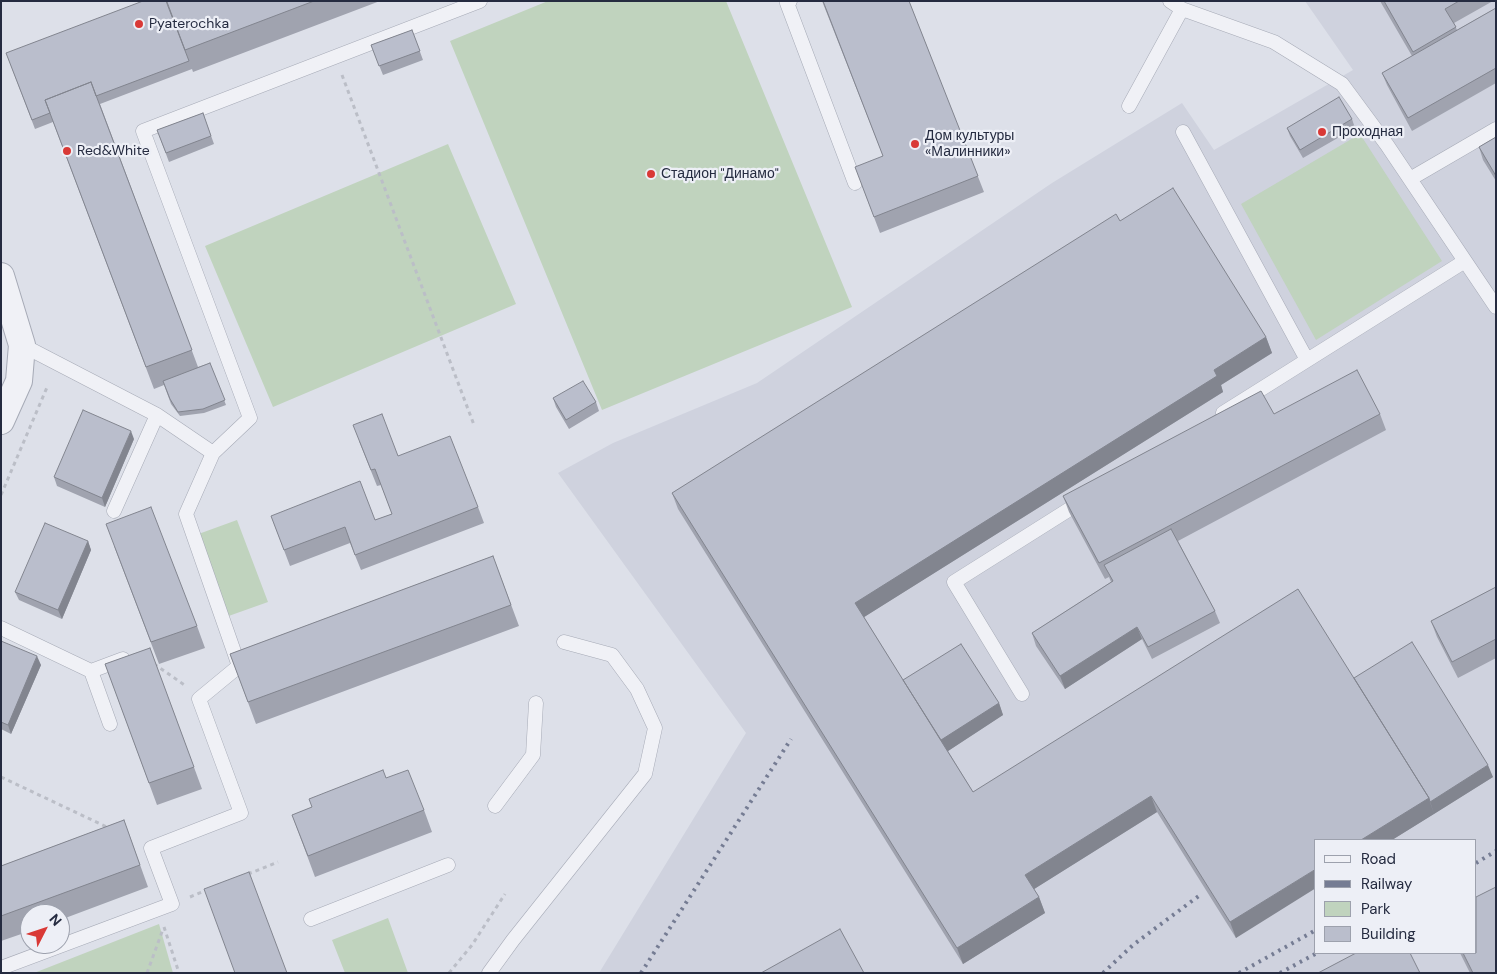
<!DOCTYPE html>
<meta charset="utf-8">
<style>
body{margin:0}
#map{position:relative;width:1497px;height:974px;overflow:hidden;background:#dde0e9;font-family:"DM Sans",sans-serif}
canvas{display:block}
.frame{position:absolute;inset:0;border:2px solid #252b40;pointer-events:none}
.legend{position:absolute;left:1314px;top:839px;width:162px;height:115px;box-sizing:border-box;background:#edeff6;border:1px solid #9da1ad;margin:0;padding:6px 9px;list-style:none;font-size:15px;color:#252b40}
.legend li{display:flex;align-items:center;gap:10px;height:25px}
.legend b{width:25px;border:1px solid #9da1ad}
.north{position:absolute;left:20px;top:904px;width:50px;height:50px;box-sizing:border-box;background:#edeff6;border:1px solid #9da1ad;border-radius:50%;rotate:49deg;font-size:14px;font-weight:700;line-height:20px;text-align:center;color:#252b40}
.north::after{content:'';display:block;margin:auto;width:18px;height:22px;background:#d93936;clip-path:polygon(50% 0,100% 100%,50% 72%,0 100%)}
</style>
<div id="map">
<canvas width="1497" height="974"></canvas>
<div class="frame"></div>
<ul class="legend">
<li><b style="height:6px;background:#f0f1f6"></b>Road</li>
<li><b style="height:6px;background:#757c93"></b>Railway</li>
<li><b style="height:14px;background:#c0d3be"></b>Park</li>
<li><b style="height:14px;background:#babecc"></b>Building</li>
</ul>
<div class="north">N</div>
</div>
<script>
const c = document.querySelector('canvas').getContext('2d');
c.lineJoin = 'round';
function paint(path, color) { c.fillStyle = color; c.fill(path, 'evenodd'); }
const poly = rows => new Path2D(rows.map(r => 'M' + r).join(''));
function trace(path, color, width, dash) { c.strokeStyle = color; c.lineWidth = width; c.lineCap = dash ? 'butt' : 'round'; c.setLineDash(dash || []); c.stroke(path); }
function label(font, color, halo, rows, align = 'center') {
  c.font = font + ' "DM Sans",sans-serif'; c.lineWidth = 4.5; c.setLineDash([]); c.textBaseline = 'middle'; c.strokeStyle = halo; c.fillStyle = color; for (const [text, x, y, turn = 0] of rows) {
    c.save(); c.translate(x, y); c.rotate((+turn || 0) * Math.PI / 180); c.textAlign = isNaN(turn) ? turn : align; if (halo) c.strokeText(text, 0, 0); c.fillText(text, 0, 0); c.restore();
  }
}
const built = poly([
 [1305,1,1496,1,1496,973,599,973,746,733,558,473,613,443,757,383,1052,183,1182,103,1214,150,1353,70],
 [1316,840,1476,840,1476,953,1316,953]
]);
const green = poly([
 [548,1,726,1,852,307,602,410,450,41],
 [1360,134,1442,261,1316,340,1241,204],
 [448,144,516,304,273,407,205,246],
 [237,520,268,602,223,618,193,536],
 [388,918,408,973,345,973,332,940],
 [159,924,173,973,34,973]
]);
const path = poly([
 [342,75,474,425],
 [1,495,48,385],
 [154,664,186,686],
 [1,777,109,828],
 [248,874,278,862],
 [190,897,207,890],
 [164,927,179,973],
 [147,973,163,929],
 [449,973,472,945,505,894]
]);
const service = poly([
 [790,1,787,3,855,183],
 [1170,1,1182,9,1274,42,1342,84,1387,145,1496,307],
 [1129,106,1182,9],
 [1183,132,1307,360],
 [1410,179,1496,129],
 [1223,413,1465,261],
 [213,453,250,418,143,131,480,1],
 [114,511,157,415],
 [1,628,91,671,110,724],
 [91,671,123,659],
 [1022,694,954,582,1084,500],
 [495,806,533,755,536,703],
 [311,919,448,865],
 [1,968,172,904,151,848,241,813,199,699,239,666,186,514,213,453,157,415,22,345],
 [489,973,513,940,645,774,655,728,637,689,612,655,564,642]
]);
const minor = poly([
 [1,276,22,345,19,381,1,421]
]);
const rail = poly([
 [1476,863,1496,851],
 [641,973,791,739],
 [1103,973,1133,945,1200,895],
 [1239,973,1316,930],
 [1280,973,1317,953]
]);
const wall = poly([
 [169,1,380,1,193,72,192,69,100,104,198,367,210,363,226,405,204,413,180,416,171,404,164,385,154,389,53,122,35,129,6,53,170,11],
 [822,1,909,1,984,192,880,233,861,183,883,156],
 [1380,1,1493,1,1454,23,1457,30,1496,8,1496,83,1412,131,1387,85,1382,73,1412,56],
 [412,30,423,60,383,75,371,45],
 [203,113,214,144,169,162,157,130],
 [1352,119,1355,128,1303,158,1290,136,1287,128],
 [1496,137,1496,181,1483,160,1479,147],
 [1120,221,1266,337,1272,353,1221,385,1223,392,864,617,903,680,999,703,1003,715,948,751,973,792,1354,678,1493,777,1392,840,1316,840,1236,938,1157,812,1034,889,1039,897,1045,913,963,964,678,509,672,493],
 [553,398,596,402,599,411,569,429,556,407],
 [1274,414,1380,414,1386,430,1178,541,1215,611,1220,623,1152,659,1142,639,1065,689,1036,646,1032,633,1111,582,1109,577,1105,579,1069,512,1063,496],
 [134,439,105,507,57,486,54,477],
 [359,441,398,456,478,507,484,523,361,570,350,543,290,566,271,516,375,520,392,514,381,485,377,486],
 [88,541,91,550,62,619,19,600,15,592],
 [114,546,197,626,205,648,159,664],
 [493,556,519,626,256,724,230,654],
 [1496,587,1496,658,1458,678,1437,637,1431,621],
 [1,641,41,665,11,734,1,729],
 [150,648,202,789,157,805,105,664],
 [386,778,424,810,432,832,315,877,292,815],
 [124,820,148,887,60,920,60,914,30,914,30,931,1,941,1,866],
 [1460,953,1476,953,1496,973,1470,973]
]);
const shadedWall = poly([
 [1266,337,1272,353,1221,385,1223,392,861,619,855,603,1214,370],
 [131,431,134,439,105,507,102,498],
 [88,541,91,550,62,619,58,610],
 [1137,627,1142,639,1065,689,1060,676],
 [37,656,41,665,11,734,8,725],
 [999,703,1003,715,945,753,940,740],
 [1488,765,1493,777,1434,814,1430,802],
 [1151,796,1157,812,1031,891,1025,875],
 [1429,798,1434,814,1392,840,1361,840],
 [1316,869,1316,888,1236,938,1230,922],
 [1039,897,1045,913,963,964,957,948]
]);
const building = poly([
 [143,1,166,1,189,61,96,96,91,82,45,100,50,113,32,120,6,53,143,1],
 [169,1,314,1,185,50,167,2,169,1],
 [823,1,909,1,978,176,874,217,855,167,883,156,823,1],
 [1384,1,1459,1,1445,9,1456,27,1413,52,1384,1],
 [1496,8,1496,68,1408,118,1382,73,1496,8],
 [412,30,420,51,379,66,371,45,412,30],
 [91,82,192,350,146,367,45,100,91,82],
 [1339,97,1352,119,1300,150,1287,128,1339,97],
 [203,113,211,136,166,153,157,130,203,113],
 [1496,137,1496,176,1479,147,1496,137],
 [1173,188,1266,337,1214,370,1217,376,855,603,973,792,1298,589,1429,798,1361,840,1316,840,1316,869,1230,922,1151,796,1025,875,1039,897,957,948,672,493,1116,214,1120,221,1173,188],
 [210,363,225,400,203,409,178,412,170,399,163,381,210,363],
 [1357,370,1380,414,1099,563,1063,496,1261,391,1274,414,1357,370],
 [583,381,596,402,566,420,553,398,583,381],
 [83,410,131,431,102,498,54,477,83,410],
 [382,414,398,456,450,436,478,507,355,555,345,527,284,550,271,516,360,481,375,520,392,514,375,469,371,470,353,425,382,414],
 [151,507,197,626,151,642,106,524,151,507],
 [45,523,88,541,58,610,15,592,45,523],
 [1171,529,1215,611,1148,647,1137,627,1060,676,1032,633,1113,581,1104,565,1171,529],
 [493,556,511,605,248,702,230,654,493,556],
 [1496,587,1496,639,1452,662,1431,621,1496,587],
 [1,641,37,656,8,725,1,722,1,641],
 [1412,642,1488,765,1430,802,1429,798,1354,678,1412,642],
 [961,644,999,703,941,740,903,680,961,644],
 [150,648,194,767,149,783,105,664,150,648],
 [383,770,386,778,408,770,424,810,308,856,292,815,312,807,309,799,383,770],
 [124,820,140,865,1,916,1,866,124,820],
 [249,872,287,973,235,973,204,889,249,872],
 [1496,887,1496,973,1473,973,1463,953,1476,953,1476,897,1496,887],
 [840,929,864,973,761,973,840,929],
 [1356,953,1410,953,1420,973,1318,973,1356,953]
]);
const markers = [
 [139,24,5,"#d93936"],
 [1322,132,5,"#d93936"],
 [915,144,5,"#d93936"],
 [67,151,5,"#d93936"],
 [651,174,5,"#d93936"]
];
const poiNames = [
 ["Pyaterochka",149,24],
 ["Проходная",1332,132],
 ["Дом культуры",925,136],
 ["«Малинники»",925,152],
 ["Red&White",77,151],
 ["Стадион \"Динамо\"",661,174]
];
paint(built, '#cfd2de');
paint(green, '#c0d3be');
trace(service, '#a6aab6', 15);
trace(minor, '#a6aab6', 28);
trace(path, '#bbbec7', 3, [4, 4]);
trace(service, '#f0f1f6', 14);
trace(minor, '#f0f1f6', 26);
trace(rail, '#757c93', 4, [2.5, 5]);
paint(wall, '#a0a3af');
paint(shadedWall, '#82858f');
paint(building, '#babecc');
trace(building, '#82858f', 1);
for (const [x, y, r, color] of markers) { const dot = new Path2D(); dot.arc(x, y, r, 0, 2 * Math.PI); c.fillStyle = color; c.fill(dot); trace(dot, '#edeff6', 2); }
label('14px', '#252b40', '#edeff6', poiNames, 'left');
</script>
